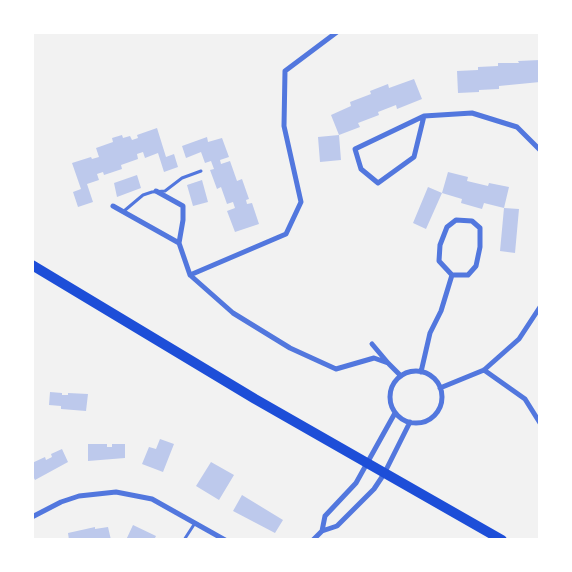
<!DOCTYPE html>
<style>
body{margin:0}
#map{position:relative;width:572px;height:572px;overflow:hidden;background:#f2f2f2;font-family:"Archivo Narrow",sans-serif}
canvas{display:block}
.frame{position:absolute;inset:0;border:34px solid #fff;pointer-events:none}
</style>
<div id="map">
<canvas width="572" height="572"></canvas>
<div class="frame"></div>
</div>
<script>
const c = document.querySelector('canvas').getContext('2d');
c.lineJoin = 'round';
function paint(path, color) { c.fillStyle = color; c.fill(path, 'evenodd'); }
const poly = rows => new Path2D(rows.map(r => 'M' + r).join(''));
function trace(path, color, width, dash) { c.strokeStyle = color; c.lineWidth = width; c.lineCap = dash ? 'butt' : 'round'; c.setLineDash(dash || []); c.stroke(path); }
const building = poly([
 [540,60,540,82,499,86,499,89,479,90,479,92,458,93,457,71,478,70,478,67,498,66,498,63,519,63,518,61],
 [414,79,422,99,397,109,396,105,378,112,379,115,358,123,360,127,339,135,331,115,351,106,350,102,371,94,370,91,388,84,389,88],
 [157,128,166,157,174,154,178,167,164,172,158,153,145,158,143,152,137,154,138,159,121,165,122,169,104,175,103,172,97,174,99,180,87,184,93,202,78,207,73,192,81,189,72,163,91,157,92,159,99,157,96,148,113,142,112,138,122,135,123,138,130,136,132,140,138,138,137,135],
 [339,135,341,160,320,162,318,137],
 [207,137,208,142,222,138,229,157,220,160,221,164,230,161,237,181,242,179,249,199,246,200,247,204,252,203,259,224,235,232,227,211,235,208,233,202,227,204,221,187,217,189,210,170,214,169,211,161,205,163,201,152,186,158,182,146],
 [448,172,468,177,467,181,488,186,489,183,509,187,504,208,484,203,482,209,461,203,462,199,442,193],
 [137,175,141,188,117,197,114,183],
 [202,180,208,202,193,206,187,185],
 [428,187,442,193,426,229,413,223],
 [504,208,519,209,515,253,500,251],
 [50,392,62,393,62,395,68,395,68,393,88,394,86,411,61,409,61,406,49,405],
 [160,439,174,444,163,472,142,464,149,447,156,449],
 [88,444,107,444,107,447,112,447,112,444,125,444,125,458,88,461],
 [62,449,68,462,35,480,32,474,32,463,45,457,46,460,52,457,51,454],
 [211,462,234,475,219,500,196,486],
 [242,495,283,520,275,533,233,511],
 [133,525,156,536,154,540,126,540],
 [95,527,95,529,108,527,111,540,69,540,68,533]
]);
const service = poly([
 [124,211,143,195,152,192,165,191,182,178,201,171],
 [184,540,195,523]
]);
const minor = poly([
 [424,116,414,157,378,183,361,169,355,149,424,116],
 [424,116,472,113,517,127,540,150],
 [156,191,183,206,183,220,179,243],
 [113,206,179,243,190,275,233,313,290,348,336,369,374,358,388,363,401,376],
 [190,275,286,234,301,202,284,126,285,71,337,32],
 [372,344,388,363],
 [484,370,525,399,540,423],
 '390 397a26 26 0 1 1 52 0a26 26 0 1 1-52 0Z',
 [421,372,430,333,441,311,452,275,468,275,476,266,480,247,480,228,472,221,456,220,447,227,440,245,439,261,452,275],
 [440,388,484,370,519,339,540,307],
 [32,517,61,502,79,496,116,492,152,499,225,540],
 [322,531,325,516,356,483,395,413],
 [313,540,322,531,337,526,374,489,384,474,410,422]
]);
const primary = poly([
 [32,265,255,399,502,540]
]);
paint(building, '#bdc9ec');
trace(service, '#5277de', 3);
trace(minor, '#5277de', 5);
trace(primary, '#1d4ed8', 10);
</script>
